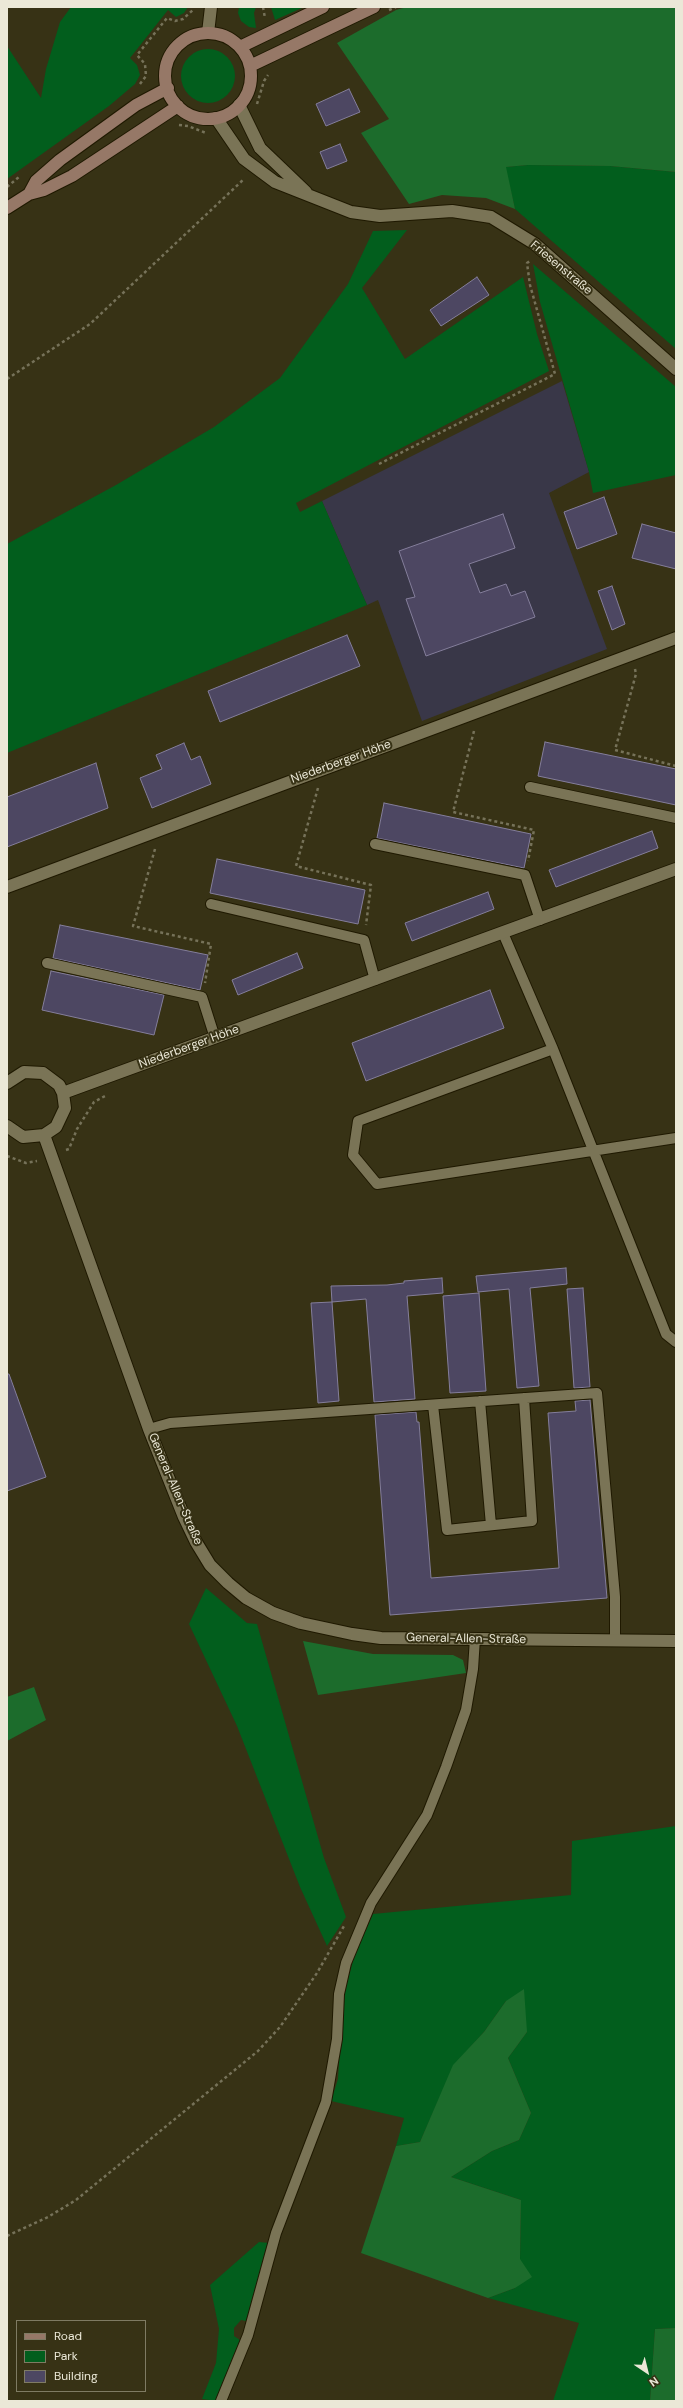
<!DOCTYPE html>
<meta charset="utf-8">
<style>
body{margin:0}
#map{position:relative;width:683px;height:2408px;overflow:hidden;background:#373215;font-family:"DM Sans",sans-serif}
canvas{display:block}
.frame{position:absolute;inset:0;border:8px solid #ebe8d7;pointer-events:none}
.legend{position:absolute;left:16px;top:2320px;width:130px;height:72px;box-sizing:border-box;background:#373215;border:1px solid #7f7b63;margin:0;padding:5px 7px;list-style:none;font-size:12px;color:#ebe8d7}
.legend li{display:flex;align-items:center;gap:8px;height:20px}
.legend b{width:20px;border:1px solid #7f7b63}
.north{position:absolute;left:627px;top:2352px;width:40px;height:40px;-webkit-text-stroke:3px #373215;paint-order:stroke;rotate:145deg;font-size:11px;font-weight:700;line-height:16px;text-align:center;color:#ebe8d7}
.north::after{content:'';display:block;margin:auto;width:14px;height:18px;background:#ebe8d7;clip-path:polygon(50% 0,100% 100%,50% 72%,0 100%)}
</style>
<div id="map">
<canvas width="683" height="2408"></canvas>
<div class="frame"></div>
<ul class="legend">
<li><b style="height:5px;background:#967867"></b>Road</li>
<li><b style="height:11px;background:#025e1d"></b>Park</li>
<li><b style="height:11px;background:#4d4762"></b>Building</li>
</ul>
<div class="north">N</div>
</div>
<script>
const c = document.querySelector('canvas').getContext('2d');
c.lineJoin = 'round';
function paint(path, color) { c.fillStyle = color; c.fill(path, 'evenodd'); }
const poly = rows => new Path2D(rows.map(r => 'M' + r).join(''));
function trace(path, color, width, dash) { c.strokeStyle = color; c.lineWidth = width; c.lineCap = dash ? 'butt' : 'round'; c.setLineDash(dash || []); c.stroke(path); }
function label(font, color, halo, rows, align = 'center') {
  c.font = font + ' "DM Sans",sans-serif'; c.lineWidth = 4; c.setLineDash([]); c.textBaseline = 'middle'; c.strokeStyle = halo; c.fillStyle = color; for (const [text, x, y, turn = 0] of rows) {
    c.save(); c.translate(x, y); c.rotate((+turn || 0) * Math.PI / 180); c.textAlign = isNaN(turn) ? turn : align; if (halo) c.strokeText(text, 0, 0); c.fillText(text, 0, 0); c.restore();
  }
}
const education = poly([
 [562,381,589,472,549,493,607,649,422,721,378,600,367,605,322,501]
]);
const green = poly([
 [71,7,188,7,184,13,176,17,168,10,130,58,137,65,140,75,135,84,109,106,7,179,7,46,41,98,46,69,60,22],
 [239,7,256,7,254,13,256,28,249,27,241,21,238,13],
 [271,7,304,7,275,20],
 '181 76a27 27 0 1 1 54 0a27 27 0 1 1-54 0Z',
 [528,165,610,166,676,172,676,349,515,209,505,167],
 [407,230,362,288,405,359,523,277,537,334,549,371,296,503,300,512,322,501,367,605,7,753,7,544,116,485,214,427,280,378,348,284,373,231],
 [533,264,676,387,676,475,593,493,589,472,540,302],
 [206,1588,247,1623,257,1624,324,1858,346,1917,327,1946,300,1887,237,1726,189,1624],
 [676,1826,676,2328,655,2329,650,2401,553,2401,579,2323,488,2298,515,2288,520,2259,521,2200,451,2177,492,2151,519,2140,531,2113,508,2058,527,2032,506,2001,484,2032,454,2065,420,2142,396,2146,404,2118,331,2101,338,2079,343,1997,354,1957,373,1914,571,1895,572,1841],
 [259,2242,269,2243,246,2321,241,2320,234,2328,234,2336,240,2340,235,2357,217,2401,202,2399,216,2363,219,2329,210,2285]
]);
const forest = poly([
 [407,7,676,7,676,172,610,166,528,165,506,167,515,209,486,198,442,195,409,204,361,133,389,119,337,43,396,10],
 [303,1641,373,1654,453,1655,463,1660,466,1673,318,1695],
 [34,1687,46,1720,7,1741,7,1697],
 [524,1989,527,2032,508,2058,531,2113,519,2140,492,2151,451,2177,521,2200,520,2259,532,2277,515,2288,488,2298,361,2253,396,2146,420,2142,453,2065,484,2032,506,2001],
 [676,2328,676,2401,650,2401,655,2329]
]);
const building = poly([
 [349,89,360,112,326,126,316,104,349,89],
 [340,144,347,161,327,169,320,152,340,144],
 [477,277,489,295,441,326,430,310,477,277],
 [604,497,617,534,577,549,564,512,604,497],
 [503,514,515,548,469,564,480,593,506,584,511,596,525,591,535,617,426,656,406,599,415,597,399,551,503,514],
 [642,524,676,533,676,569,632,558,642,524],
 [612,586,625,624,612,630,598,591,612,586],
 [347,635,360,666,220,722,208,691,347,635],
 [545,742,676,769,676,805,538,776,545,742],
 [184,743,191,760,200,756,211,784,152,808,140,778,162,769,156,755,184,743],
 [96,763,108,808,7,847,7,797,96,763],
 [384,803,531,834,524,868,377,838,384,803],
 [652,831,658,848,556,887,549,870,652,831],
 [217,859,365,890,358,924,210,893,217,859],
 [488,892,494,909,412,941,405,923,488,892],
 [60,925,208,955,200,990,53,958,60,925],
 [297,953,303,968,238,995,232,980,297,953],
 [51,971,164,995,154,1035,42,1010,51,971],
 [490,990,504,1028,366,1081,352,1043,490,990],
 [566,1268,567,1284,530,1288,539,1386,517,1388,509,1289,478,1292,476,1276,566,1268],
 [442,1278,443,1293,407,1296,415,1399,374,1402,366,1299,332,1302,331,1286,387,1285,404,1283,404,1281,442,1278],
 [583,1288,590,1387,574,1388,567,1289,583,1288],
 [479,1293,486,1391,450,1393,443,1296,479,1293],
 [332,1302,339,1401,318,1403,311,1303,332,1302],
 [7,1374,9,1374,46,1477,7,1491,7,1374],
 [590,1400,607,1598,390,1615,375,1415,416,1412,417,1422,419,1422,431,1578,559,1568,548,1413,576,1411,575,1401,590,1400]
]);
const path = poly([
 [263,7,265,18],
 [389,10,396,7],
 [140,84,146,76,145,64,137,55,167,18,175,21,183,19,194,9],
 [257,104,264,81,268,75],
 [179,125,188,126,206,133],
 [7,187,19,177],
 [7,379,90,324,244,179],
 [379,464,555,374,530,285,527,263,531,260],
 [635,669,636,674,615,750,676,766],
 [474,731,453,812,534,830,528,861],
 [318,788,296,866,371,885,366,925],
 [155,849,133,926,211,944,205,983],
 [66,1150,69,1149,77,1129,94,1102,105,1096],
 [7,1156,26,1163,37,1161],
 [7,2236,48,2217,76,2200,258,2051,280,2027,317,1973,344,1926]
]);
const service = poly([
 [530,787,676,818],
 [375,844,525,875,540,920],
 [211,904,364,940,375,980],
 [503,933,553,1049,666,1334,676,1342],
 [47,963,202,997,215,1038],
 [553,1049,358,1121,353,1155,377,1184,676,1138],
 [480,1401,491,1525],
 [433,1405,447,1530,532,1521,524,1398],
 [149,1429,170,1423,597,1393,615,1597,615,1641],
 [221,2401,248,2335,276,2233,326,2102,337,2039,339,1994,346,1963,371,1903,427,1815,446,1767,466,1710,473,1669,475,1638]
]);
const minor = poly([
 [7,887,676,638]
]);
const tertiary = poly([
 [208,33,211,7],
 [239,105,260,148,306,192],
 [216,118,244,159,275,182,351,212,380,216,452,211,491,217,535,244,676,369],
 [7,1083,24,1072,43,1073,59,1085,63,1093,65,1108,56,1127,44,1135,23,1137,7,1126],
 [63,1093,676,869],
 [44,1135,149,1429,184,1517,196,1542,210,1565,228,1583,246,1598,273,1613,301,1623,352,1634,381,1638,676,1641]
]);
const secondary = poly([
 '165 76a43 43 0 1 1 86 0a43 43 0 1 1-86 0Z',
 [240,47,323,7],
 [250,66,374,7],
 [29,194,36,181,60,160,136,105,168,88],
 [7,208,29,194,44,190,72,176,178,106]
]);
const streetNames = [
 ["Friesenstraße",561,268,40],
 ["Niederberger Höhe",341,762,-20],
 ["Niederberger Höhe",189,1047,-20],
 ["General-Allen-Straße",175,1489,67],
 ["General-Allen-Straße",466,1639,1]
];
paint(education, '#393748');
paint(green, '#025e1d');
paint(forest, '#1c6c2c');
paint(building, '#4d4762');
trace(building, '#847e9b', 1);
trace(service, '#1f1900', 12);
trace(minor, '#1f1900', 14);
trace(tertiary, '#1f1900', 14);
trace(secondary, '#1f1900', 14);
trace(path, '#767259', 2.5, [3, 3]);
trace(service, '#7a7456', 10);
trace(minor, '#7a7456', 12);
trace(tertiary, '#7a7456', 12);
trace(secondary, '#967867', 12);
label('12px', '#ebe8d7', '#373215', streetNames);
</script>
